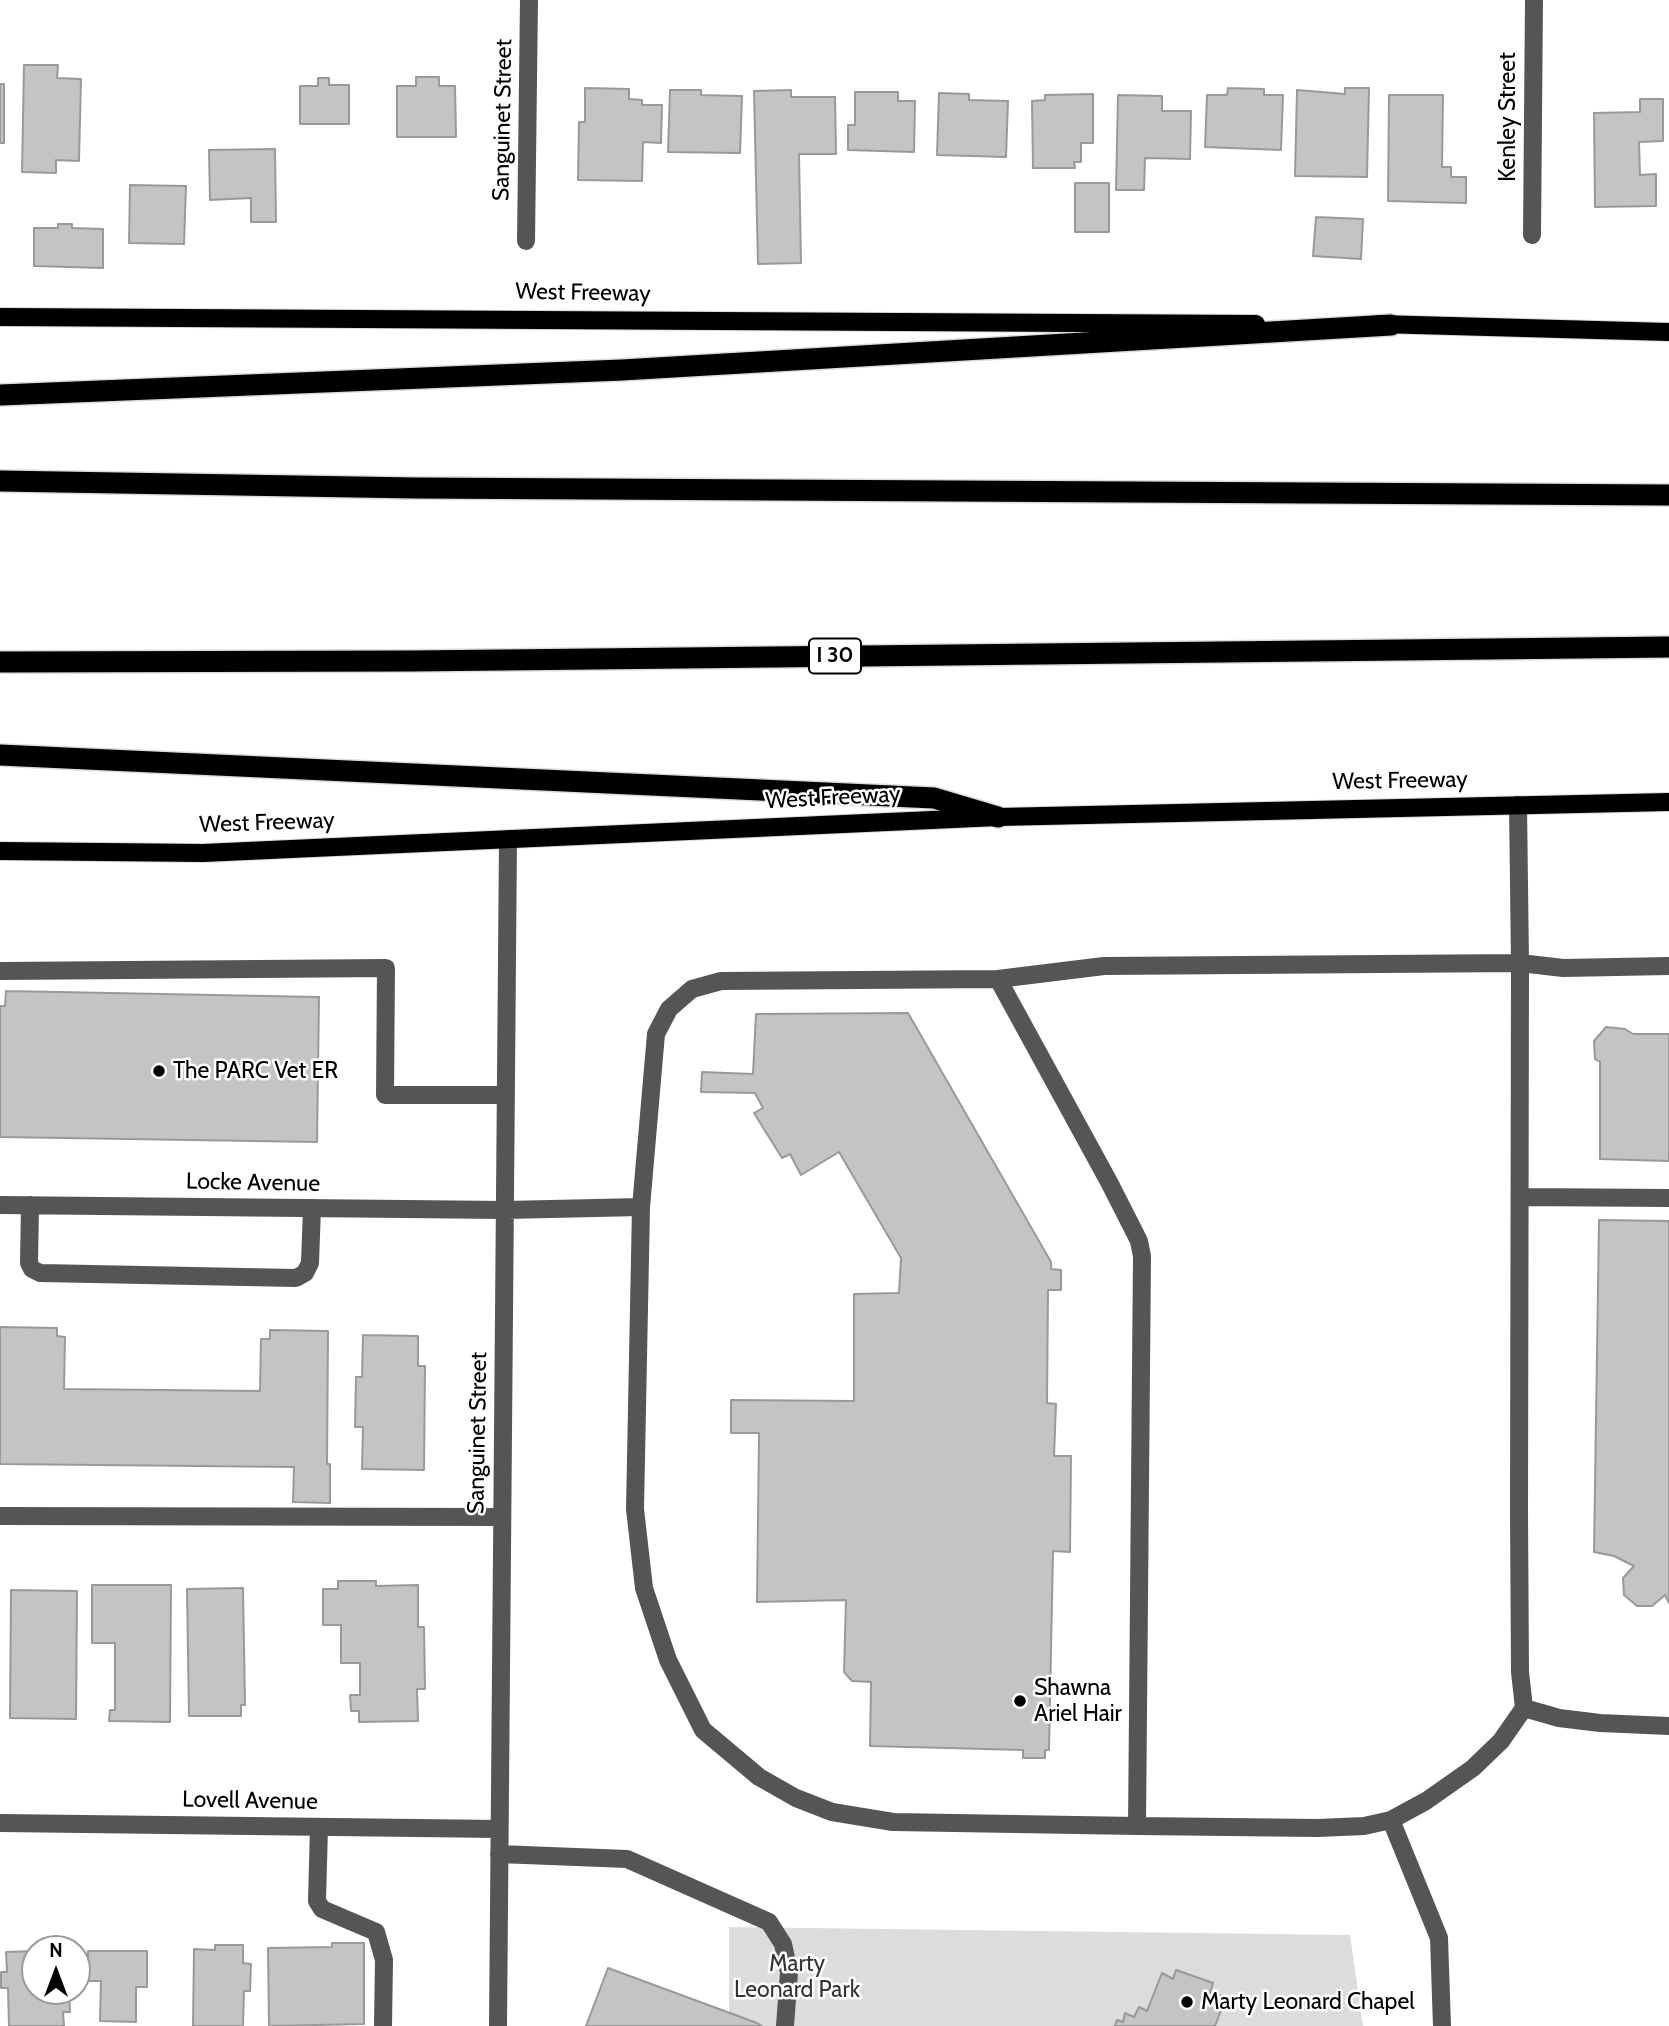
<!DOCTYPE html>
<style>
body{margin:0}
#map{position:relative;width:1669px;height:2026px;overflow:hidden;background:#fff;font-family:Cabin,sans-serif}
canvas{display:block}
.north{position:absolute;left:21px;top:1935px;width:70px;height:70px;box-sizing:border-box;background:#fff;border:2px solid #999;border-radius:50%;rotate:0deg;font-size:19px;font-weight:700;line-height:28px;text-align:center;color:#000}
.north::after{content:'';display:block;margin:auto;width:24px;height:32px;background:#000;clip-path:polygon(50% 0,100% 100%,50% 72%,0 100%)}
</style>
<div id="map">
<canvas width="1669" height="2026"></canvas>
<div class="north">N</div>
</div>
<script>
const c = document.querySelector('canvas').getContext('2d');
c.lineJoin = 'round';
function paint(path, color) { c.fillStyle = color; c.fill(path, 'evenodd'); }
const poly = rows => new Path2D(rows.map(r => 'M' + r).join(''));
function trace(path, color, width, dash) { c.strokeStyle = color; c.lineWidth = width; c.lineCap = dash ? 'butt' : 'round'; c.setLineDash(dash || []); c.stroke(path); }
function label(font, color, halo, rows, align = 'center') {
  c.font = font + ' Cabin,sans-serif'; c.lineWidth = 5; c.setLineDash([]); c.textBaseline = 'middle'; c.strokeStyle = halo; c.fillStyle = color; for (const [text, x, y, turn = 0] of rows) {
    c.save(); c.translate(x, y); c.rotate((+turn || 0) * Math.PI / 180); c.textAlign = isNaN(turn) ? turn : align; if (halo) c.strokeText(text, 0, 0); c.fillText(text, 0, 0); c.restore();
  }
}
const green = poly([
 [729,1927,1350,1935,1363,2026,729,2026]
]);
const building = poly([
 [24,65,58,65,57,78,81,79,79,161,56,160,56,173,22,172,24,65],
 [416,77,439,77,439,86,455,86,456,137,397,137,397,86,416,86,416,77],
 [318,78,329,78,329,85,349,85,349,124,300,124,300,86,318,86,318,78],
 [0,84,4,84,4,143,0,143,0,84],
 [585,88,629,89,629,99,642,100,642,105,662,105,661,143,643,142,642,181,578,180,579,122,585,122,585,88],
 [1228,88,1264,89,1264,95,1283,95,1281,150,1205,147,1207,95,1227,95,1228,88],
 [1345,88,1369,88,1367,177,1295,176,1297,90,1345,94,1345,88],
 [670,90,701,90,701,95,742,96,740,153,668,152,670,90],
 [791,90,791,97,835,97,836,154,799,154,801,263,758,264,754,91,791,90],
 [855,92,898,92,898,101,915,101,914,152,848,150,848,125,855,125,855,92],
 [939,93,969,94,969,100,1008,101,1006,157,937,155,939,93],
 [1093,94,1093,143,1081,143,1081,162,1074,162,1075,168,1033,168,1032,101,1045,100,1045,95,1093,94],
 [1118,95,1162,96,1162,111,1191,111,1190,159,1145,158,1144,190,1116,190,1118,95],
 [1389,95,1443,95,1442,167,1451,167,1451,177,1466,177,1466,203,1388,201,1389,95],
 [1640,99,1663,99,1663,141,1639,142,1640,175,1656,174,1656,206,1595,207,1594,113,1640,112,1640,99],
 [275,149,276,222,251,222,251,198,210,200,209,150,275,149],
 [1075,183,1109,183,1109,232,1075,232,1075,183],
 [130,185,186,186,184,244,129,243,130,185],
 [1316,217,1363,219,1361,259,1313,256,1316,217],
 [58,224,72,224,72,228,103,229,103,268,34,266,34,228,58,228,58,224],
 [6,991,319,997,317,1142,0,1137,0,1006,5,1006,6,991],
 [908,1013,1051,1262,1051,1269,1061,1270,1061,1290,1048,1290,1047,1403,1056,1404,1054,1456,1071,1456,1070,1552,1053,1551,1049,1750,1045,1750,1045,1758,1023,1758,1023,1750,870,1746,871,1682,852,1681,844,1672,846,1600,757,1602,759,1433,731,1433,731,1400,854,1401,854,1294,899,1293,901,1258,839,1152,801,1175,790,1154,782,1158,754,1113,763,1108,755,1093,701,1092,702,1072,753,1074,756,1014,908,1013],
 [1606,1027,1625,1029,1633,1034,1669,1034,1669,1161,1600,1159,1600,1062,1595,1059,1594,1041,1606,1027],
 [1599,1220,1669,1221,1669,1603,1665,1595,1652,1606,1637,1606,1624,1595,1623,1578,1634,1566,1614,1556,1594,1552,1599,1220],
 [0,1327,57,1328,57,1336,65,1337,64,1389,260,1391,261,1339,270,1339,270,1330,328,1331,327,1464,330,1464,330,1503,293,1502,294,1467,0,1464,0,1327],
 [363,1335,418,1336,418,1366,425,1366,424,1470,362,1469,363,1427,355,1427,356,1377,362,1377,363,1335],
 [338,1581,376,1581,376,1586,418,1585,418,1627,424,1627,425,1689,417,1689,418,1721,359,1722,359,1711,351,1711,350,1695,360,1695,360,1663,341,1663,341,1625,323,1625,323,1589,338,1589,338,1581],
 [92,1585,171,1585,170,1722,109,1721,110,1710,115,1710,115,1643,92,1643,92,1585],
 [243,1588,245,1705,241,1705,241,1716,189,1716,187,1589,243,1588],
 [11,1590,77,1591,76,1719,10,1718,11,1590],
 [332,1943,364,1943,364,2024,269,2026,268,1948,332,1947,332,1943],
 [215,1945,243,1945,243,1963,251,1964,250,1991,244,1991,243,2026,193,2026,194,1949,215,1950,215,1945],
 [35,1951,35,1991,69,1991,70,2012,63,2012,64,2026,9,2026,8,1988,1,1988,1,1972,7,1972,6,1952,35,1951],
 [88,1951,147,1951,147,1987,136,1987,136,2022,100,2021,101,1981,87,1981,88,1951],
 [608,1968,757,2023,762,2026,586,2026,608,1968],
 [1176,1970,1213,1983,1210,1993,1226,1997,1215,2026,1115,2026,1117,2020,1123,2022,1125,2013,1134,2017,1139,2007,1147,2011,1162,1973,1173,1979,1176,1970]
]);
const minor = poly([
 [1532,235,1534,0],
 [526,241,529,0],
 [1518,805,1520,963,1563,968,1669,966],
 [1520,963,1519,1511,1520,1672,1524,1708,1501,1741,1473,1768,1426,1801,1391,1820,1364,1826,1318,1828,1137,1826,893,1822,832,1812,796,1798,759,1777,703,1730,668,1660,644,1588,635,1509,641,1207,656,1034,669,1009,692,989,721,981,998,979,1104,966,1520,963],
 [0,971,386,968,385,1095,506,1095],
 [998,979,1109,1182,1139,1241,1142,1256,1137,1826],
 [1520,1197,1669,1198],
 [0,1205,505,1210,641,1207],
 [30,1205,29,1263,32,1269,40,1273,296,1278,305,1273,310,1263,312,1208],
 [0,1516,502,1517],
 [1524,1708,1559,1718,1600,1723,1669,1726],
 [1391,1820,1439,1938,1442,2026],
 [0,1823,499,1829],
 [319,1827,317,1901,322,1909,376,1932,384,1960,383,2026],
 [499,1854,627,1859,769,1922,783,1944,789,1972,785,2026],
 [498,2026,508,839]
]);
const major = poly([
 [0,317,1256,324],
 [1379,324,1669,332],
 [0,851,203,853,998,817,1669,802]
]);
const highway = poly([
 [0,395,622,370,1391,325],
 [0,481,415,488,1669,495],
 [0,662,413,661,1669,647],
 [0,755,934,798,998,817]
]);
const markers = [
 [159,1071,7,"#000"],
 [1020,1701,7,"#000"],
 [1187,2002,7,"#000"]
];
const shields = [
 [835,656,52]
];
const shieldNames = [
 ["I 30",835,656]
];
const streetNames = [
 ["Kenley Street",1508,117,-90],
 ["Sanguinet Street",503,120,-89],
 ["West Freeway",583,293,1],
 ["West Freeway",1400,781,-1],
 ["West Freeway",833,798,-3],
 ["West Freeway",267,823,-2],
 ["Locke Avenue",253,1183,1],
 ["Sanguinet Street",478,1433,-89],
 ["Lovell Avenue",250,1801,1]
];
const poiNames = [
 ["The PARC Vet ER",173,1071],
 ["Shawna",1034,1688],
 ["Ariel Hair",1034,1714],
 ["Marty Leonard Chapel",1201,2002]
];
const parkNames = [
 ["Marty",797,1964],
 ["Leonard Park",797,1990]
];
paint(green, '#dcdcdc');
paint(building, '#c4c4c4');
trace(building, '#999', 2);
trace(major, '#dbdbdb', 20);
trace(highway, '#dbdbdb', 24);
trace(minor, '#555', 18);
trace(major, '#000', 18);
trace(highway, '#000', 21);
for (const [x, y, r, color] of markers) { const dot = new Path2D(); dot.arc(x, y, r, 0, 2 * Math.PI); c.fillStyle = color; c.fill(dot); trace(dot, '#fff', 2.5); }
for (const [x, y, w] of shields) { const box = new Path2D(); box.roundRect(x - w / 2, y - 17.5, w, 35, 5); c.fillStyle = '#fff'; c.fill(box); trace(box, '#000', 2); }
label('bold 21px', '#000', null, shieldNames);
label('23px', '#000', '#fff', streetNames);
label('23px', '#000', '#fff', poiNames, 'left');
label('23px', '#333', '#fff', parkNames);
</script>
